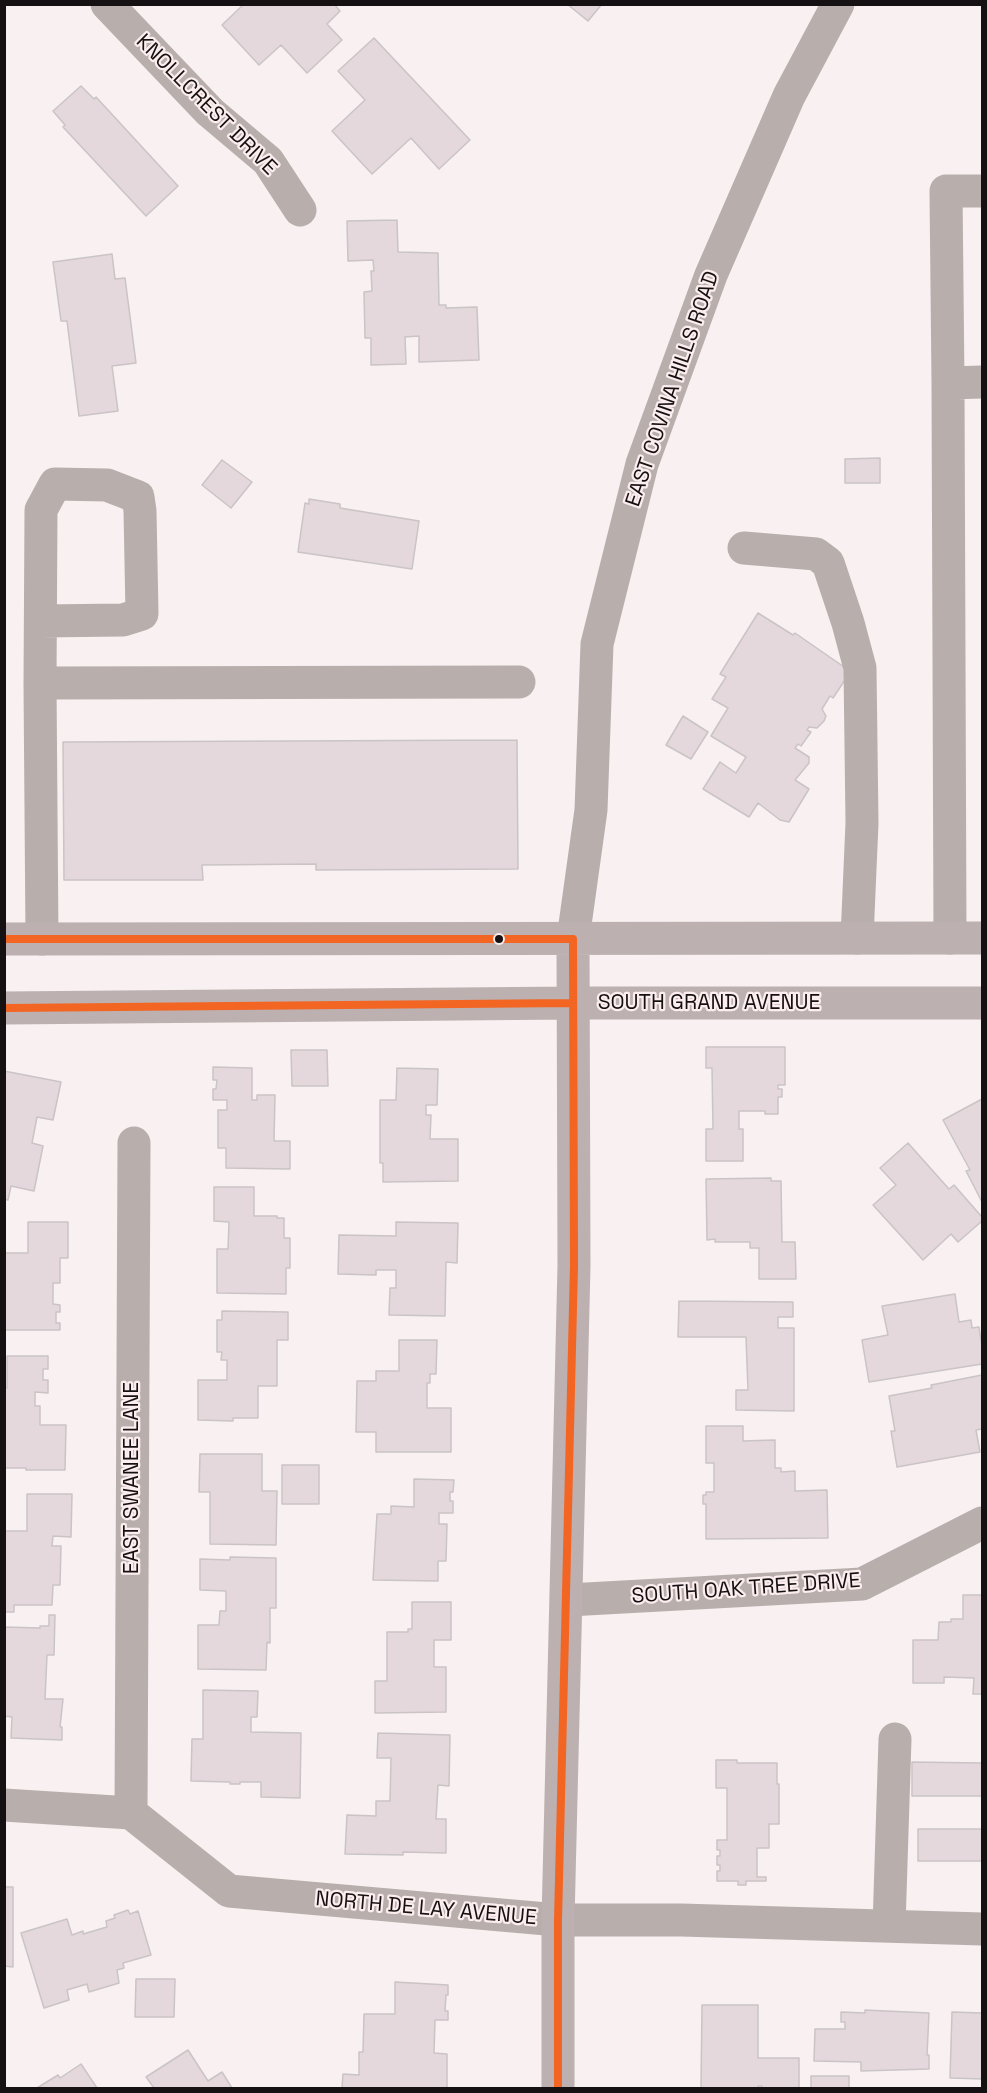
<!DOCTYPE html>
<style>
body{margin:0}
#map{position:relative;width:987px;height:2093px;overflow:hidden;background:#f8f0f1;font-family:"Space Grotesk",sans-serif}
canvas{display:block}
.frame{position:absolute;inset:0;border:6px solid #151011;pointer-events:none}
</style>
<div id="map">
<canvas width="987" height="2093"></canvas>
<div class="frame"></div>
</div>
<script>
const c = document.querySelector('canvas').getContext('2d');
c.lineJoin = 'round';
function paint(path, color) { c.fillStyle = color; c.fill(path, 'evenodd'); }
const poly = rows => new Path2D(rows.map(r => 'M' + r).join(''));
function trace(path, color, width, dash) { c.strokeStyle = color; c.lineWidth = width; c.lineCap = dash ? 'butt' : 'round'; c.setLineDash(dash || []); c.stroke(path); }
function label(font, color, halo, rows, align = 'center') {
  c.font = font + ' "Space Grotesk",sans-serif'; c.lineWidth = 4.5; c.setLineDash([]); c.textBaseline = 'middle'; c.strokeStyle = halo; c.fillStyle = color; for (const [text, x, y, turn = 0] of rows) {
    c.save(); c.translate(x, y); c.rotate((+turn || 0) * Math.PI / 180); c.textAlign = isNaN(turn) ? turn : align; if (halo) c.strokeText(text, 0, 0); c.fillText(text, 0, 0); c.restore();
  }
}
const building = poly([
 [244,4,334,4,340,11,327,24,342,40,307,73,281,45,259,65,222,25,244,4],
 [567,4,602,4,588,21,567,4],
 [374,38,470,140,439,169,411,138,372,174,332,131,365,100,338,71,374,38],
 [81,86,94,99,96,97,178,186,146,216,63,127,65,125,53,111,81,86],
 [397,220,398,252,438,253,439,305,446,305,446,308,477,307,479,360,419,362,419,336,405,337,406,364,371,365,371,338,365,338,364,292,372,291,371,271,374,271,373,260,348,261,347,221,397,220],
 [112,254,115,279,125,278,136,363,112,366,118,411,79,416,67,321,61,321,53,262,112,254],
 [880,458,880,483,845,483,845,459,880,458],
 [222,460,252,482,231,508,202,485,222,460],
 [309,499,340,504,340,508,419,521,412,569,298,552,305,503,309,504,309,499],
 [758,613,793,635,795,633,847,669,844,675,847,677,833,698,830,696,822,709,826,716,824,721,817,728,809,727,807,730,811,732,801,746,798,744,795,748,809,757,809,763,795,780,809,789,789,822,780,820,758,803,749,817,703,789,720,762,736,773,746,757,711,736,728,708,712,699,726,677,720,674,758,613],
 [683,716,708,732,691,759,666,745,683,716],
 [517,740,518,869,316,870,316,864,202,865,203,880,64,880,63,742,517,740],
 [706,1047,785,1047,785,1085,778,1085,778,1089,782,1089,782,1097,778,1097,778,1114,765,1114,765,1111,739,1111,739,1129,743,1129,743,1161,706,1161,706,1129,713,1129,712,1068,706,1068,706,1047],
 [291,1050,327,1050,328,1086,292,1086,291,1050],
 [213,1067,252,1068,252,1100,257,1100,257,1095,275,1095,274,1141,290,1141,290,1169,226,1168,226,1148,218,1148,218,1110,227,1110,227,1100,213,1100,213,1089,216,1089,217,1080,213,1080,213,1067],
 [397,1068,438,1069,437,1105,426,1105,426,1115,431,1115,430,1139,458,1139,458,1181,383,1182,383,1163,380,1163,380,1100,396,1100,397,1068],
 [4,1071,61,1082,53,1120,37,1117,32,1143,43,1146,34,1191,11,1186,8,1200,4,1199,4,1071],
 [982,1099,982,1202,966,1171,970,1170,943,1120,982,1099],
 [908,1143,949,1189,954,1185,982,1217,982,1221,958,1242,951,1234,923,1260,873,1205,896,1185,880,1168,908,1143],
 [771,1178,771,1181,781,1181,782,1242,795,1242,796,1279,759,1279,759,1248,750,1248,750,1242,715,1242,715,1239,707,1240,706,1179,771,1178],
 [214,1187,254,1187,254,1216,277,1216,277,1218,284,1218,284,1238,290,1238,290,1268,286,1268,286,1294,217,1293,217,1249,228,1249,229,1222,214,1221,214,1187],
 [28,1222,68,1222,68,1258,60,1258,60,1283,53,1283,53,1304,60,1305,60,1312,56,1312,56,1323,60,1323,60,1330,4,1330,4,1253,28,1253,28,1222],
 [396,1222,458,1223,457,1263,446,1262,445,1316,389,1315,390,1288,396,1288,396,1270,376,1270,376,1275,338,1274,339,1235,396,1236,396,1222],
 [955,1294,959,1322,971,1320,972,1328,979,1327,982,1346,982,1364,869,1382,862,1340,888,1335,882,1306,955,1294],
 [679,1301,793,1302,793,1317,778,1317,778,1328,794,1328,794,1411,736,1410,736,1390,748,1390,746,1337,678,1337,679,1301],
 [222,1311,288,1312,288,1340,277,1340,277,1386,258,1386,258,1418,233,1418,233,1421,198,1420,198,1380,227,1380,227,1360,221,1360,222,1352,217,1352,217,1320,222,1320,222,1311],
 [399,1340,437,1340,436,1374,430,1374,430,1383,427,1383,427,1408,451,1408,451,1452,376,1452,376,1432,356,1432,357,1381,376,1381,376,1371,399,1371,399,1340],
 [7,1356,48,1356,48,1369,43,1369,43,1380,48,1380,48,1393,35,1392,35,1406,40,1406,40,1425,66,1425,65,1470,26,1470,26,1468,4,1468,4,1388,7,1388,7,1356],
 [982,1375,982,1429,976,1430,980,1452,897,1467,891,1431,895,1431,889,1396,932,1388,931,1385,982,1375],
 [706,1426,743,1426,743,1441,775,1440,775,1468,781,1468,781,1472,795,1471,795,1491,827,1490,828,1538,706,1539,706,1504,703,1504,703,1495,706,1495,706,1492,714,1492,714,1463,706,1463,706,1426],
 [200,1454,262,1454,262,1491,277,1491,276,1545,210,1544,210,1492,199,1492,200,1454],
 [282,1465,319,1465,319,1504,282,1504,282,1465],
 [414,1479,454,1480,453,1492,450,1492,450,1501,453,1501,453,1513,439,1513,439,1524,447,1524,446,1561,438,1561,438,1581,373,1580,377,1514,391,1514,391,1506,414,1507,414,1479],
 [27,1494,72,1494,71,1537,53,1536,52,1546,61,1546,60,1585,53,1585,52,1605,14,1605,14,1612,4,1612,4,1531,27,1531,27,1494],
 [230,1557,276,1558,276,1608,270,1608,270,1643,267,1642,266,1670,198,1669,198,1625,219,1625,220,1611,226,1611,226,1591,200,1590,200,1559,230,1560,230,1557],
 [963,1595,982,1595,982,1694,973,1694,974,1678,944,1677,944,1683,913,1683,913,1640,938,1640,939,1622,951,1622,951,1619,963,1619,963,1595],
 [412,1602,451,1602,451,1640,434,1640,434,1667,446,1667,446,1712,375,1713,375,1681,387,1681,387,1632,408,1632,408,1629,412,1629,412,1602],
 [49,1615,55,1615,54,1655,47,1655,45,1699,63,1699,60,1727,62,1727,62,1740,11,1738,12,1717,4,1716,4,1627,40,1628,40,1626,49,1626,49,1615],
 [203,1690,258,1691,257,1717,251,1717,251,1732,301,1733,300,1798,261,1797,261,1782,240,1782,240,1784,230,1784,230,1782,191,1781,192,1739,203,1739,203,1690],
 [378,1733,450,1735,449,1786,438,1785,436,1819,446,1819,446,1853,403,1852,403,1855,345,1854,347,1815,376,1816,376,1801,390,1801,391,1758,377,1758,378,1733],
 [716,1760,737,1760,737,1763,777,1763,777,1784,779,1784,779,1824,769,1824,769,1848,757,1848,757,1877,766,1877,766,1881,746,1881,746,1885,738,1885,738,1881,717,1881,717,1871,720,1871,720,1865,717,1865,717,1856,720,1856,720,1850,717,1850,717,1840,727,1840,727,1788,716,1788,716,1760],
 [912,1762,982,1763,982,1796,912,1796,912,1762],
 [918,1829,982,1829,982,1861,918,1861,918,1829],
 [4,1887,13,1887,13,1967,4,1966,4,1887],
 [128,1910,130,1914,138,1911,151,1955,123,1963,124,1968,117,1970,119,1983,89,1992,87,1984,67,1990,69,2000,44,2008,21,1933,67,1919,72,1935,83,1931,83,1934,107,1927,106,1921,115,1918,114,1915,128,1910],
 [136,1979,175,1979,174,2017,135,2017,136,1979],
 [395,1982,448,1985,448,1995,446,1995,445,2011,448,2011,448,2020,435,2020,434,2053,447,2054,447,2088,342,2088,343,2074,359,2075,359,2052,363,2052,364,2014,395,2014,395,1982],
 [702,2005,758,2005,758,2058,799,2058,799,2088,762,2088,762,2086,758,2086,758,2088,701,2088,702,2005],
 [865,2010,929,2013,927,2055,929,2055,929,2069,861,2071,861,2062,814,2061,815,2029,845,2029,845,2022,841,2022,841,2012,865,2013,865,2010],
 [952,2012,982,2013,982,2079,950,2078,952,2012],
 [188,2050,208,2081,222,2072,232,2088,154,2088,146,2077,188,2050],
 [81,2064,97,2088,37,2088,58,2075,60,2078,81,2064],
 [811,2076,849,2076,849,2088,811,2088,811,2076]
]);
const minor = poly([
 [107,4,210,112,268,161,300,210],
 [982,191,946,191,948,383,982,382],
 [948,383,950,938],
 [744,548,816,554,828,563,848,623,860,668,862,823,857,938],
 [40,683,41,510,55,484,107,485,138,497,140,511,142,614,123,620,41,621],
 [42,939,40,683,519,682],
 [573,939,591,810,597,644,642,464,711,275,789,96,838,4],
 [568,1600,862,1584,982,1523],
 [4,1805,131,1813,229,1891,558,1920,681,1920,982,1929],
 [131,1813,134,1143],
 [889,1926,895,1739]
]);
const major = poly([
 [4,939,982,938],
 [4,1008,572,1003,982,1003],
 [558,2088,558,1920,574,1266,573,939]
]);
const bus1 = poly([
 [4,939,573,939,574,1266,558,1920,558,2088],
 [4,1008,572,1003]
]);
const markers = [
 [499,939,5,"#151011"]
];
const streetNames = [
 ["KNOLLCREST DRIVE",206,105,45],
 ["EAST COVINA HILLS ROAD",673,389,-71],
 ["SOUTH GRAND AVENUE",709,1003],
 ["EAST SWANEE LANE",132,1478,-90],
 ["SOUTH OAK TREE DRIVE",746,1589,-4],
 ["NORTH DE LAY AVENUE",426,1909,5]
];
paint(building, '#e4d8dc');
trace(building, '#cac4c6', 1.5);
trace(minor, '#b8afad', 33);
trace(major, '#bcb0b0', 33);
trace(bus1, '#f26522', 8);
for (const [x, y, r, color] of markers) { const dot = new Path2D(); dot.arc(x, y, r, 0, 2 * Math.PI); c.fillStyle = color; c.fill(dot); trace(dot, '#fcedee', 2); }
label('21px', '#151011', '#fcedee', streetNames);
</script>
